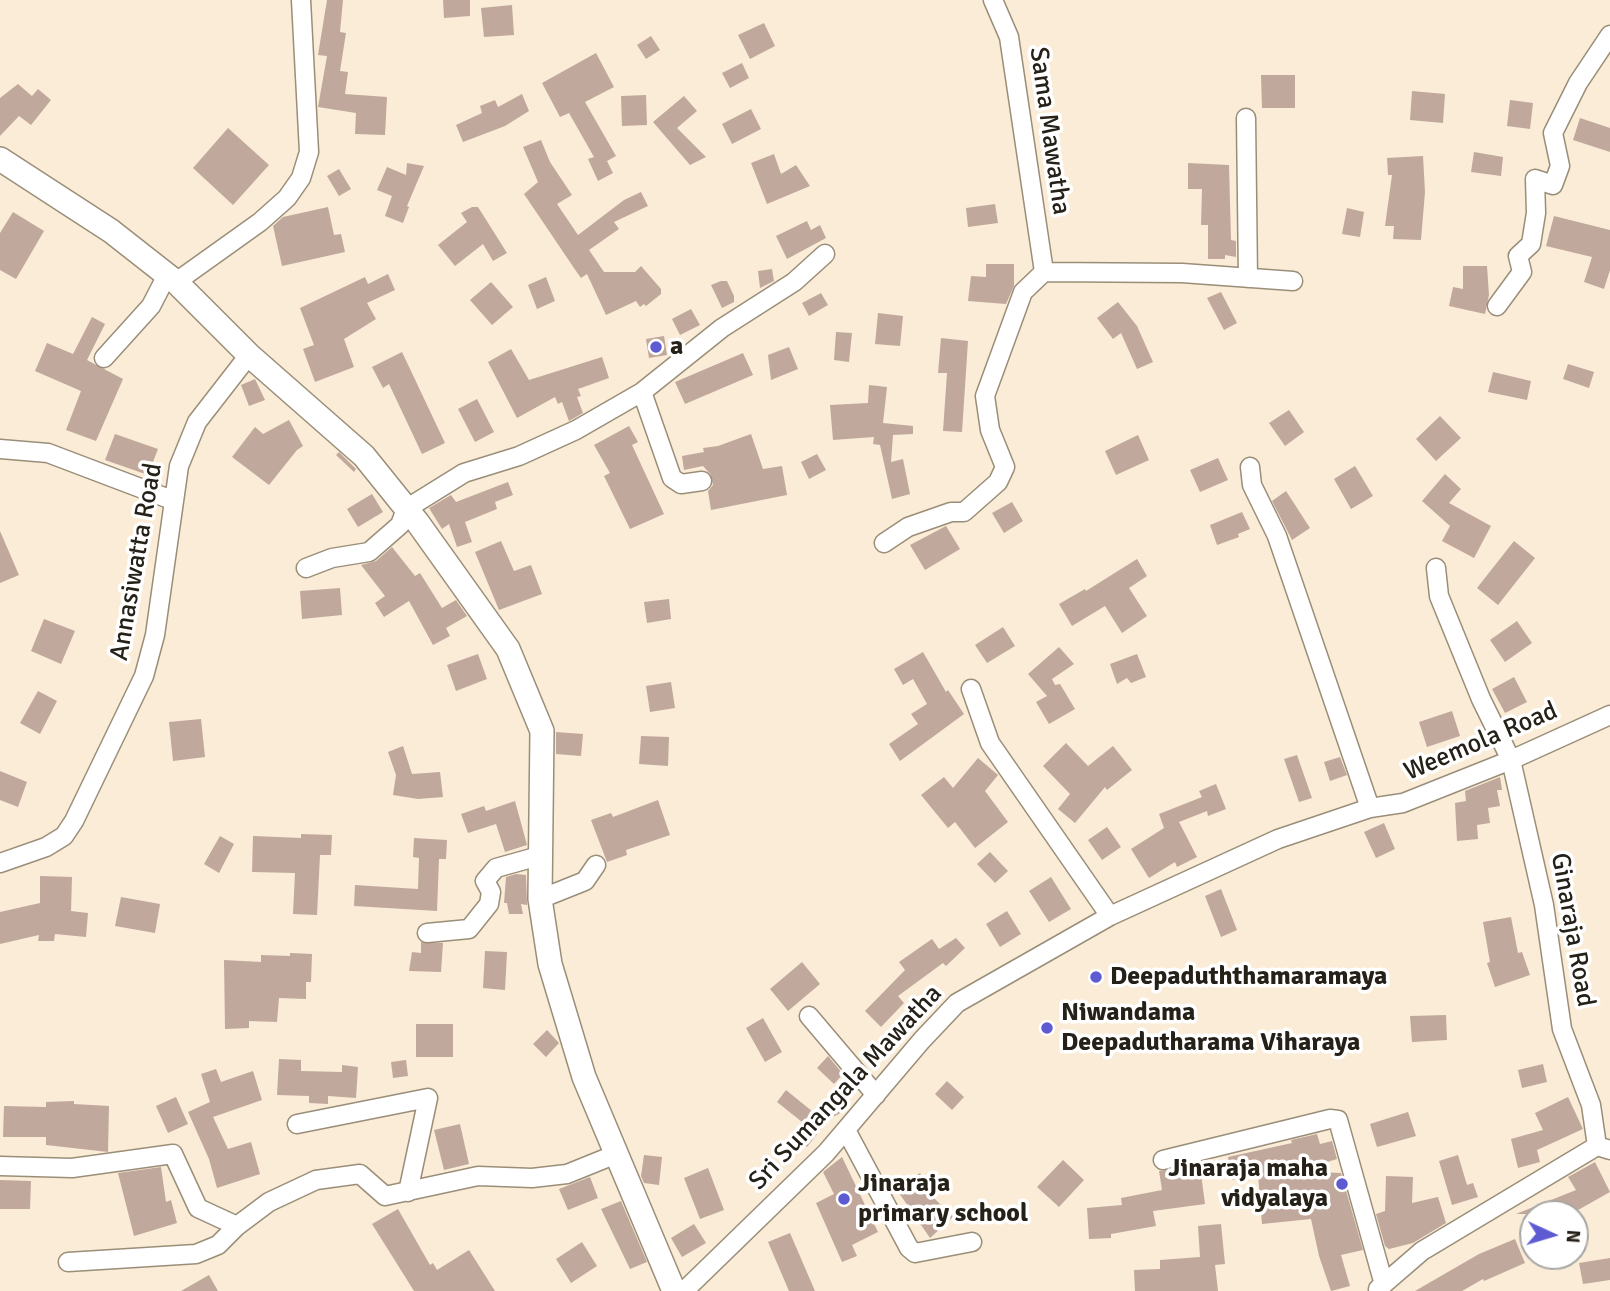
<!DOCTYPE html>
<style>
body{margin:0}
#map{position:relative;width:1610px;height:1291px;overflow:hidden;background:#faecd6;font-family:Signika,sans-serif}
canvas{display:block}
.north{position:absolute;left:1519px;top:1200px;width:70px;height:70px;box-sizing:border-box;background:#fff;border:2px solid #a8a6a3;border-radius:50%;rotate:94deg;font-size:19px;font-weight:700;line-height:28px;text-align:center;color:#252018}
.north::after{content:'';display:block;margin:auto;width:24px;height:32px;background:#5e5ad2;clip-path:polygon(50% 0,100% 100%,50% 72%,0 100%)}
</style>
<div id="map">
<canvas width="1610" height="1291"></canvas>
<div class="north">N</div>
</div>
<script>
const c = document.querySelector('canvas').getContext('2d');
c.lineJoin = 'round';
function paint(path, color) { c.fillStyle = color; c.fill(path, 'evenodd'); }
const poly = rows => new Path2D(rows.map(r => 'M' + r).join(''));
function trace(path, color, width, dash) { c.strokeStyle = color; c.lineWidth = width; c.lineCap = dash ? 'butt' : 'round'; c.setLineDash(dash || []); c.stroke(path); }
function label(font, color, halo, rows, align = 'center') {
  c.font = font + ' Signika,sans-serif'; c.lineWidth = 7; c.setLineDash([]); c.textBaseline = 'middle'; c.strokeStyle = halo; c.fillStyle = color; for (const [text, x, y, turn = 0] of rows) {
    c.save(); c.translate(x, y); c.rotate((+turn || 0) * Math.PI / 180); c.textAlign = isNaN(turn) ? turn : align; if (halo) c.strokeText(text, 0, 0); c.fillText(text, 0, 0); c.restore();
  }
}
const building = poly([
 [327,0,343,0,340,32,346,33,340,71,348,72,345,94,387,97,385,135,355,134,356,113,318,107,327,56,318,55],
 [443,0,470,0,470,16,444,18],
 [512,5,514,35,484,37,481,8],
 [764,23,775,46,750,59,738,35],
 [651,36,660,50,646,59,637,45],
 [596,53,614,87,585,102,616,156,607,161,613,173,598,181,588,159,594,157,569,113,560,117,542,83],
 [742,63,749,78,730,88,722,73],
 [1261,75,1295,75,1295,108,1262,108],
 [18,84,32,96,38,89,51,100,31,125,19,116,0,136,0,98],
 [1412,91,1445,94,1443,123,1410,120],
 [522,94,529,111,505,126,463,142,456,125,482,113,480,106,495,100,498,107],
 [646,95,647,125,622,126,621,96],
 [684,96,697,111,677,128,706,157,690,165,653,122],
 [1510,100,1533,103,1530,129,1507,126],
 [751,109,761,129,732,144,722,124],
 [1580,118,1610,128,1610,152,1573,140],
 [228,128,269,165,233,205,193,168],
 [541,140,550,162,572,195,557,204,578,235,624,200,641,192,648,206,614,222,619,229,589,250,604,272,635,272,641,266,661,289,661,294,646,306,644,304,640,307,636,301,606,315,587,274,581,278,576,271,524,194,538,182,523,147],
 [1474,152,1503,157,1501,176,1471,172],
 [774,154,781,174,796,165,810,186,767,204,751,163],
 [1423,156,1425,192,1421,240,1393,239,1394,226,1385,226,1392,175,1388,175,1387,158],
 [407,163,424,166,407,206,409,207,403,223,385,216,392,196,377,190,387,167,406,175],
 [1188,163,1229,165,1231,240,1236,241,1236,257,1225,255,1225,259,1208,259,1208,225,1201,225,1202,189,1188,189],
 [339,169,351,189,339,196,327,176],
 [995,204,998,223,968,227,966,208],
 [328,207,334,235,341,234,345,252,282,266,273,226,283,217],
 [472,207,478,207,507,253,493,261,483,244,455,266,438,245,467,222,461,213],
 [1347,208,1364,212,1360,237,1342,234],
 [13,212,44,231,16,279,0,270,0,233],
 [1554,216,1610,230,1610,270,1604,289,1584,282,1592,257,1546,246],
 [807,221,811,230,820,225,826,238,787,259,776,236],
 [986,264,1014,264,1014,286,1006,304,968,301,971,276,986,277],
 [1463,266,1487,266,1489,295,1485,314,1449,306,1453,287,1463,289],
 [772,269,774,281,760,288,758,271],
 [388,274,395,290,367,303,376,319,344,339,354,367,315,382,303,349,314,345,300,308,365,277,368,284],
 [546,277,555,301,537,309,528,285],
 [721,281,727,281,734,296,734,302,722,308,711,285],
 [491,282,513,307,492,325,470,300],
 [1221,292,1237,323,1224,330,1207,298],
 [821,293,828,305,809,316,802,303],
 [1118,302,1137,326,1153,362,1137,369,1121,333,1113,339,1097,318],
 [691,309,700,325,680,335,672,319],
 [878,313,903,316,900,346,875,344],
 [92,317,105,324,87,360,123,379,96,441,66,430,81,391,35,371,47,343,73,354],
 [836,332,852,333,849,362,834,360],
 [664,336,667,355,649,358,646,339],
 [941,338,968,341,962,432,943,431,947,373,938,373],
 [789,347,798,369,771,380,768,355],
 [511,349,529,380,602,357,609,378,578,389,581,396,577,397,583,413,569,421,562,402,558,404,555,397,517,418,488,362],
 [402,352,445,443,422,454,389,384,383,388,372,367],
 [743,353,753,375,685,404,675,382],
 [1568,364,1594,372,1589,388,1563,379],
 [1493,372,1531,381,1527,400,1488,392],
 [255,379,265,400,249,406,241,385],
 [869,385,887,387,883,423,913,426,913,434,893,435,891,462,903,459,910,494,892,499,880,445,873,444,874,437,833,440,830,405,868,403],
 [477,399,494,432,475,442,458,409],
 [1289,410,1304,432,1285,446,1269,423],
 [1440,416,1461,438,1436,461,1416,439],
 [289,420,303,446,297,450,269,485,232,457,255,427,263,434],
 [629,426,638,442,632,445,664,514,630,529,604,476,610,473,594,445],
 [115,434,158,449,148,475,105,460],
 [751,434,763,469,782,466,787,495,711,510,708,491,713,485,711,475,703,466,684,470,682,456,704,452,703,448,718,446],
 [1138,435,1149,460,1116,475,1105,451],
 [339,452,356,469,354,472,336,455],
 [817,454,826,470,809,479,801,462],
 [1218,458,1228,480,1200,492,1190,470],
 [1355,466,1373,496,1351,509,1334,479],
 [1445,474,1461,489,1449,503,1491,526,1474,558,1442,541,1450,526,1422,501],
 [508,482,513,495,495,502,497,509,465,522,472,542,457,547,449,524,442,529,429,508,451,495,456,502],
 [1286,491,1310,528,1292,540,1272,501],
 [372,494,383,512,358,527,347,509],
 [1012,502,1023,521,1004,533,992,513],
 [1242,512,1250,529,1238,534,1239,537,1217,545,1210,525],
 [946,526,960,549,925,570,910,545],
 [0,531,19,575,0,583],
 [501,541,514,571,531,565,542,594,499,610,475,552],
 [1514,541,1535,558,1498,605,1477,588],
 [392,547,415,576,420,573,442,608,456,600,467,616,446,628,450,636,433,645,409,601,384,617,375,603,385,596,361,565,376,561],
 [1137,559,1147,576,1129,588,1147,616,1122,633,1105,606,1072,626,1059,604,1085,589,1086,591],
 [340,588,342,615,302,619,300,591],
 [669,599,671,619,647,623,644,602],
 [44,619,75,631,61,664,31,651],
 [1517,621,1532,643,1505,662,1490,640],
 [1003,627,1015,646,987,663,975,645],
 [1059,647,1074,664,1052,679,1055,685,1060,684,1075,709,1049,724,1036,702,1047,696,1028,674],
 [923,652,946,692,948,690,964,714,900,761,889,744,918,724,911,714,927,704,913,679,903,685,894,669],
 [478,654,487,679,456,691,447,665],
 [1137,654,1146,677,1131,683,1127,678,1117,684,1110,664],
 [1514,677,1527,702,1505,713,1492,689],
 [671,682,675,708,650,712,646,686],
 [38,691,57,701,40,734,20,723],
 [1452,711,1460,736,1427,747,1419,722],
 [201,719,205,757,173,761,169,722],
 [556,732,583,734,581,756,556,754],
 [641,736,669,737,668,766,639,764],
 [1066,743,1088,766,1113,746,1132,770,1107,790,1105,787,1075,823,1058,809,1070,794,1043,766],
 [403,746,412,774,440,772,443,797,418,799,393,795,396,775,388,752],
 [1297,755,1312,798,1299,802,1284,759],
 [1340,757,1347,775,1330,781,1324,762],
 [978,758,998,775,985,791,1008,822,975,848,955,822,948,828,921,795,944,777,953,788],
 [0,771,27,782,18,807,0,800],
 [1500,777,1502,790,1497,790,1500,806,1488,808,1490,823,1477,825,1478,839,1457,841,1455,803,1466,801,1465,791],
 [1216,784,1226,809,1208,816,1207,811,1179,822,1197,857,1177,867,1175,862,1149,878,1131,849,1164,828,1159,814,1202,797,1199,791],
 [658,800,670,835,626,850,627,855,607,862,591,820,611,813,613,817],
 [515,801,527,845,505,852,496,824,468,833,461,814,484,806,486,811],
 [1384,823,1395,849,1376,858,1364,832],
 [1107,827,1121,847,1102,860,1088,840],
 [301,834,332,835,331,855,320,855,317,915,293,914,295,873,252,872,253,836,301,838],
 [220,836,234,844,219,873,204,864],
 [414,838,447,840,446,859,439,859,437,911,354,906,355,885,418,889,419,858,413,857],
 [990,852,1008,871,995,883,977,864],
 [516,874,526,875,527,905,521,904,523,914,509,914,507,903,504,903,506,877],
 [40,876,72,877,71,911,88,913,86,937,55,934,54,941,38,941,39,935,0,944,0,912,40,903],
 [1051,877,1071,909,1049,922,1029,891],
 [1221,889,1237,930,1221,937,1205,896],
 [121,897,160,904,155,933,115,926],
 [1007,911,1021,934,1000,947,986,924],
 [1511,917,1518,953,1522,952,1530,975,1495,987,1487,963,1490,962,1483,922],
 [956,938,965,948,946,966,943,963,898,996,904,1003,881,1027,865,1011,905,970,899,962,932,939,939,949],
 [421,942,443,943,441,972,409,971,412,952,421,953],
 [485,951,507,952,505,990,483,988],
 [290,953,312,954,311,982,306,982,306,999,279,998,277,1022,249,1021,249,1028,225,1029,224,960,261,962,261,955,290,956],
 [802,962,820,984,788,1011,770,989],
 [1446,1015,1447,1040,1412,1042,1410,1016],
 [763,1018,782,1052,765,1062,746,1028],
 [416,1024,453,1024,453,1057,416,1057],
 [547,1030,559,1043,546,1057,533,1044],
 [828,1056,843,1074,834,1084,817,1068],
 [279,1059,301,1060,301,1071,342,1072,342,1065,358,1067,356,1098,328,1096,328,1104,309,1103,309,1096,277,1095],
 [406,1060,408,1076,393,1078,391,1062],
 [1543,1064,1547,1082,1522,1088,1518,1070],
 [216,1069,221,1082,253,1071,262,1100,213,1117,228,1149,251,1142,260,1174,217,1188,209,1159,188,1112,210,1102,201,1074],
 [947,1081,964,1097,952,1110,935,1094],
 [786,1090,813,1112,840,1097,846,1110,829,1119,807,1147,792,1135,802,1122,777,1102],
 [176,1097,188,1124,168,1133,156,1106],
 [1568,1097,1583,1129,1537,1150,1540,1162,1518,1168,1511,1139,1543,1130,1535,1113],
 [74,1101,74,1104,109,1106,108,1152,46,1145,46,1137,3,1137,4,1106,46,1107,46,1102],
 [1408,1112,1416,1136,1377,1147,1370,1124],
 [460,1124,469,1164,444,1170,434,1130],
 [1317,1134,1320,1144,1332,1141,1337,1159,1298,1171,1341,1173,1363,1250,1341,1255,1350,1286,1331,1291,1319,1256,1311,1219,1262,1224,1258,1175,1232,1180,1228,1157,1292,1143,1291,1140],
 [644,1155,662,1157,659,1185,644,1183,641,1176],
 [1458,1155,1467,1185,1473,1183,1478,1197,1452,1205,1439,1161],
 [842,1157,878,1232,852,1245,857,1256,842,1262,816,1203,834,1194,823,1172],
 [1063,1160,1084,1180,1059,1207,1037,1187],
 [1595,1162,1610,1192,1571,1214,1516,1214,1576,1190,1568,1177],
 [1200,1166,1205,1204,1153,1211,1156,1226,1111,1234,1111,1238,1089,1239,1087,1208,1122,1205,1121,1198,1162,1190,1159,1171],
 [161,1167,166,1202,171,1200,177,1223,134,1236,118,1173],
 [708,1168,724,1210,700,1219,684,1178],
 [920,1173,936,1196,934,1198,953,1217,930,1238,897,1190],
 [1386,1176,1413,1177,1412,1203,1438,1197,1446,1223,1413,1243,1389,1249,1385,1246,1376,1214,1385,1211],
 [590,1177,598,1198,568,1210,559,1189],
 [0,1180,31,1181,30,1209,0,1209],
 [621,1201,647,1262,630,1269,601,1209],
 [398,1209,430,1265,433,1263,437,1270,469,1250,495,1291,414,1291,372,1224],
 [694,1224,706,1243,682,1257,671,1238],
 [1221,1224,1225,1264,1215,1265,1218,1291,1135,1291,1134,1270,1160,1269,1160,1260,1200,1257,1198,1226],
 [790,1233,815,1291,789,1291,768,1242],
 [1515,1239,1525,1263,1484,1281,1483,1279,1462,1291,1415,1291,1479,1254],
 [582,1242,597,1266,571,1283,556,1259],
 [1610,1258,1610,1280,1583,1284,1579,1263],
 [209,1275,218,1291,181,1291]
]);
const minor = poly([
 [993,0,1009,37,1044,272],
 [1246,118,1248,278],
 [176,282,260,222,287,198,301,178,309,152,301,0],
 [1497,306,1522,272,1518,256,1531,244,1536,213,1535,179,1553,185,1560,166,1553,133,1578,83,1610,35],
 [104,358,151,306,167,275],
 [642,392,672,478,681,484,702,481],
 [0,449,48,453,172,500],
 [1250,467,1252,485,1277,536,1370,808],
 [884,543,908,527,951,512,964,512,998,482,1005,467,990,430,985,396,1023,292,1044,272,1182,273,1293,281],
 [306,568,332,558,369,552,400,525,406,509,464,473,519,456,576,430,642,392,722,328,794,282,825,254],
 [1436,568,1439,596,1481,699,1511,760,1544,905,1562,1029,1591,1105,1597,1146],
 [971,689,990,743,1110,916],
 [0,863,46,847,64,836,74,821,144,676,155,635,179,466,197,422,249,355],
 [540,899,585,881,596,865],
 [427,933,469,929,489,904,491,892,485,881,496,868,539,856],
 [809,1016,876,1095],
 [297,1124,428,1098,408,1192],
 [846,1130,909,1248,915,1253,972,1242],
 [1163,1160,1330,1119,1338,1120,1383,1281],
 [0,1166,72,1168,173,1154,198,1208,237,1226],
 [68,1262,196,1254,218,1245,237,1226,269,1202,316,1180,360,1174,385,1196,478,1176,532,1178,567,1174,614,1155],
 [1378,1289,1422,1251,1597,1146,1610,1150],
 [684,1291,826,1153,922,1040,957,1003,1110,916,1278,839,1370,808,1403,803,1511,760,1610,715]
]);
const tertiary = poly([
 [0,159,111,231,176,282,249,355,364,456,418,523,508,649,542,731,540,899,550,964,584,1077,674,1291]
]);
const markers = [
 [656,347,7,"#5e5ad2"],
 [1096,977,7,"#5e5ad2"],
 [1047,1028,7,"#5e5ad2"],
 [1342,1184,7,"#5e5ad2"],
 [844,1199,7,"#5e5ad2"]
];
const streetNames = [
 ["Sama Mawatha",1049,131,82],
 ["Annasiwatta Road",137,562,-80],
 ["Weemola Road",1481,742,-23],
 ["Ginaraja Road",1572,930,80],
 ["Sri Sumangala Mawatha",846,1088,-47]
];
const poiNames = [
 ["a",670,347],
 ["Deepaduththamaramaya",1110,977],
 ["Niwandama",1061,1013],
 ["Deepadutharama Viharaya",1061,1043],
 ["Jinaraja maha",1328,1169,"right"],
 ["vidyalaya",1328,1199,"right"],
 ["Jinaraja",858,1184],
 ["primary school",858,1214]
];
paint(building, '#c1a89c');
trace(minor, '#9a8e79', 21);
trace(tertiary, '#9a8e79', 26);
trace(minor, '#fff', 18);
trace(tertiary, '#fff', 23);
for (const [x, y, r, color] of markers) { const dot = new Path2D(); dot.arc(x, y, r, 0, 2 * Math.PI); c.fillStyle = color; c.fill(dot); trace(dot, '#fff', 2.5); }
label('26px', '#252018', '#fff', streetNames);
label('bold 26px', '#252018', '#fff', poiNames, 'left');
</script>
